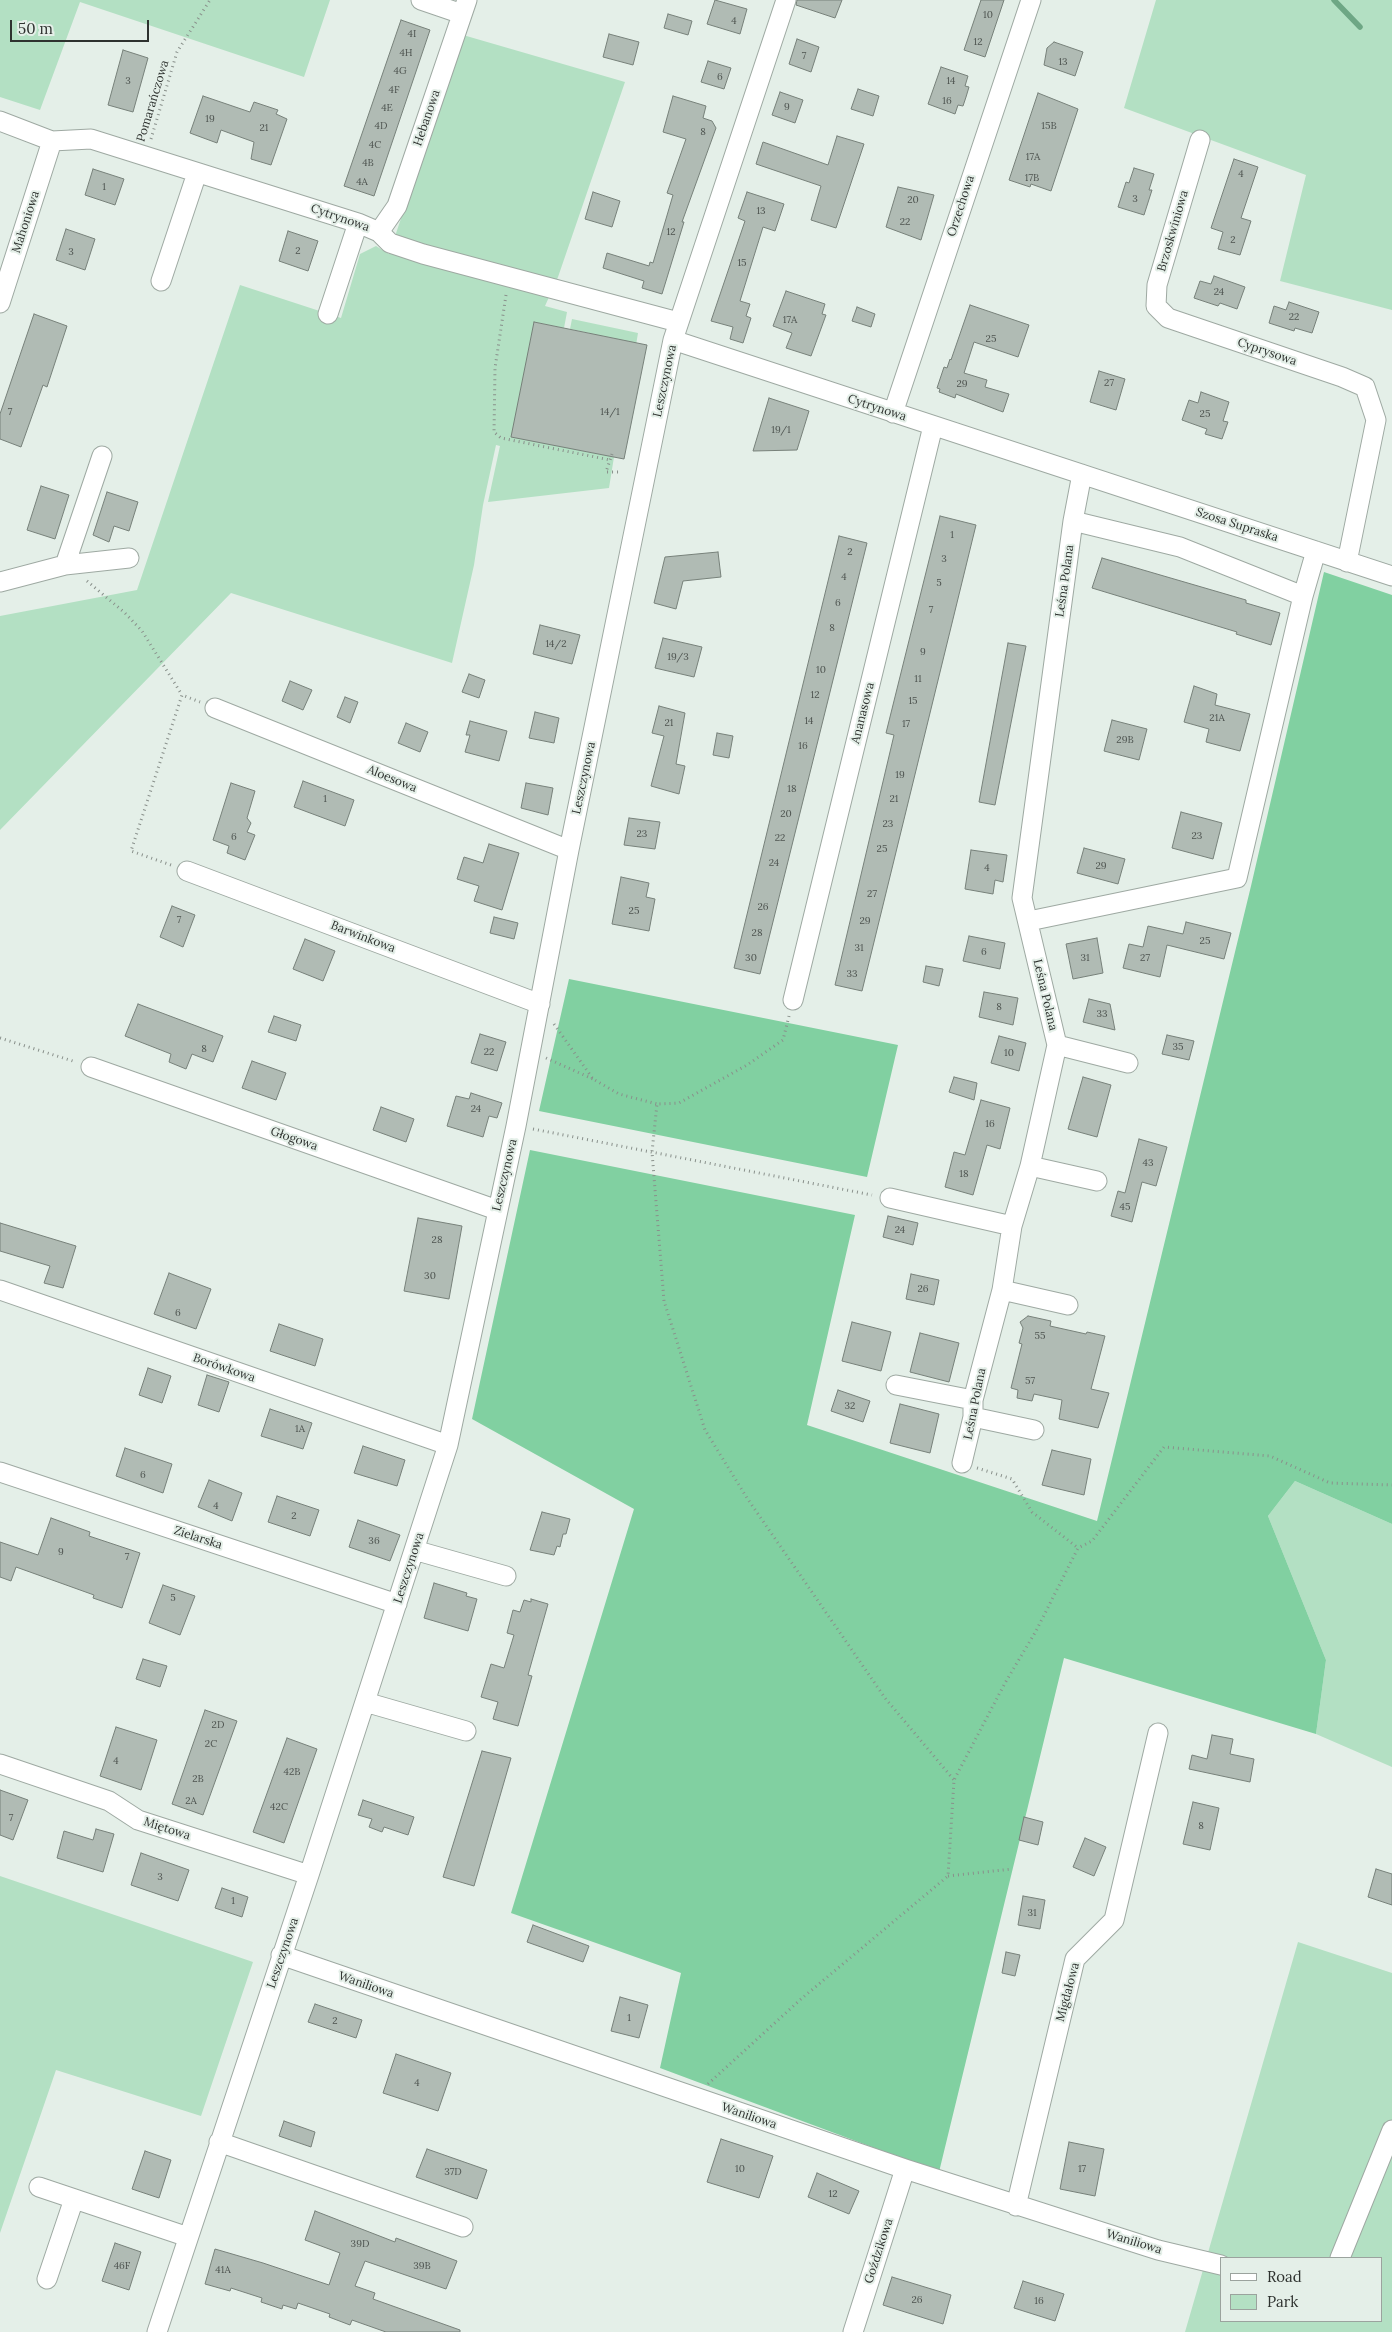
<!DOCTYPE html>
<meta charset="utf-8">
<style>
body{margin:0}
#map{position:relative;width:1392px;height:2332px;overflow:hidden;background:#e4efe8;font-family:Lora,serif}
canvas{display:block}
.legend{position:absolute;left:1220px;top:2257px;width:162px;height:65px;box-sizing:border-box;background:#e4efe8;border:1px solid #9ba39e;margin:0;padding:6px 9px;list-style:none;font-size:15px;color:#2e322f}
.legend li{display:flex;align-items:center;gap:10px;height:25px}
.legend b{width:25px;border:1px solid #9ba39e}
.scale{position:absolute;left:10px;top:20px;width:139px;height:22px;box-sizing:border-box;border:2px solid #2e322f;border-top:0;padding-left:6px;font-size:15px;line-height:18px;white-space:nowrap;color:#2e322f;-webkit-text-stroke:4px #e4efe8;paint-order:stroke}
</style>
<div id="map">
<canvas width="1392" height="2332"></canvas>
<ul class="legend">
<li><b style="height:6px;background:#fff"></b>Road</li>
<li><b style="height:14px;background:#b3e0c3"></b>Park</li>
</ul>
<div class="scale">50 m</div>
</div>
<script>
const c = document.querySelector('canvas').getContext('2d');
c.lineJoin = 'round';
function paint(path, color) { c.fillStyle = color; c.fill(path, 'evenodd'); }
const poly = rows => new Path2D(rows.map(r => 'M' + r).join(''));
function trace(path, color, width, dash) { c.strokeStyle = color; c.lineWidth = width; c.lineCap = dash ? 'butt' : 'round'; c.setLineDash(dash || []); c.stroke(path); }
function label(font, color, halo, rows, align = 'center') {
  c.font = font + ' Lora,serif'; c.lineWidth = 4; c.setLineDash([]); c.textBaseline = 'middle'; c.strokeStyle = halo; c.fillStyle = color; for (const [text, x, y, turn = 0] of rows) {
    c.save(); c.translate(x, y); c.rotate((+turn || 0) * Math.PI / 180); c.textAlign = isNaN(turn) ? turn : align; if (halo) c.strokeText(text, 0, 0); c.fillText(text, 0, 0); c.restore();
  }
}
const green = poly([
 [0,0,330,0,304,77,80,2,40,110,0,97],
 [1156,0,1392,0,1392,310,1280,281,1306,175,1124,108],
 [463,35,625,82,558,277,545,306,567,312,564,328,534,322,579,450,614,457,609,488,488,502,500,446,496,445,483,505,474,565,452,663,231,593,0,830,0,616,137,590,240,285,341,318,360,254,376,246,389,254],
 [572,319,638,333,636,345,631,342,602,336,587,342,589,333,570,329],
 [1295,1481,1392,1524,1392,1767,1316,1734,1326,1660,1268,1516],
 [0,1876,253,1962,201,2116,56,2070,0,2233],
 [1298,1942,1392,1973,1392,2332,1185,2332],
 [1221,2258,1381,2258,1381,2321,1221,2321]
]);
const forest = poly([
 [1324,572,1392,595,1392,1524,1295,1481,1268,1516,1326,1660,1316,1734,1064,1658,939,2172,660,2068,681,1973,511,1913,634,1509,472,1419,530,1150,855,1215,807,1425,1097,1521,1251,886],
 [569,979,898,1045,867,1177,539,1111]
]);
const stream = poly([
 [1334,0,1360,27]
]);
const building = poly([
 [715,0,747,9,740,34,707,24,715,0],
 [797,0,842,0,835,18,796,5,797,0],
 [981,0,1004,0,985,57,964,50,981,0],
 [668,14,692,21,688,35,664,28,668,14],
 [401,20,430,30,374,196,344,186,401,20],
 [609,34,639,42,633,65,603,57,609,34],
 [797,39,819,47,811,72,789,64,797,39],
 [1054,42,1083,52,1075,76,1044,65,1047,48,1054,42],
 [123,50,148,58,133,112,108,105,123,50],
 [708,61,731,68,724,89,701,82,708,61],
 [941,67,968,76,965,86,969,87,966,97,963,106,958,105,955,114,928,104,941,67],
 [858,89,879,96,873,116,851,109,858,89],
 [780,92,803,100,795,123,772,115,780,92],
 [1038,93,1078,109,1051,191,1031,184,1030,187,1009,180,1038,93],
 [203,96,250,112,254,102,278,110,276,114,287,119,271,165,251,159,254,142,221,130,217,143,190,133,203,96],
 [673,96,706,106,703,118,712,121,716,128,682,222,684,222,662,294,642,288,644,281,603,268,607,253,649,266,650,262,653,263,673,195,667,193,686,139,663,132,673,96],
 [837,136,864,144,836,228,811,220,821,186,756,164,763,142,828,165,837,136],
 [1234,159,1258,167,1241,218,1251,221,1240,255,1218,249,1223,232,1211,228,1234,159],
 [1134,168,1154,174,1149,190,1152,190,1144,215,1118,207,1126,182,1129,183,1134,168],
 [93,169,124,179,115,205,85,195,93,169],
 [898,187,934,195,921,240,886,227,898,187],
 [593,192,620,201,612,227,585,219,593,192],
 [747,192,784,204,775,231,763,227,740,301,750,304,746,316,751,318,743,343,730,339,733,327,711,321,745,221,738,218,747,192],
 [66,229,95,239,85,270,56,260,66,229],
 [288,231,318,241,308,271,279,261,288,231],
 [1214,276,1245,287,1237,309,1220,303,1218,306,1194,298,1200,281,1211,284,1214,276],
 [786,291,825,304,822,314,826,315,811,356,786,348,792,333,773,326,786,291],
 [1289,302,1319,312,1312,333,1295,328,1294,331,1269,323,1274,306,1286,310,1289,302],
 [970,305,1029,325,1018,357,974,342,964,373,987,380,985,387,1009,394,1003,412,956,394,955,398,939,392,940,389,937,388,944,367,947,368,950,359,951,360,970,305],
 [857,307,875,314,871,327,852,321,857,307],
 [34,314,67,326,47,387,43,385,21,447,0,439,0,414,34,314],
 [534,322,647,345,624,459,511,437,534,322],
 [1099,371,1125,379,1116,410,1090,402,1099,371],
 [1201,392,1229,402,1223,421,1228,422,1222,439,1205,434,1207,429,1182,420,1189,400,1198,403,1201,392],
 [769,398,809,411,797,450,753,451,769,398],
 [41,486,69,495,55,539,27,530,41,486],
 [107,492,138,502,129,531,114,526,109,542,93,535,107,492],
 [940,516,976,525,862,991,835,985,894,735,886,733,940,516],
 [839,536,867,543,760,974,734,968,839,536],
 [718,552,721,577,683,581,676,609,654,603,665,557,718,552],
 [1102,558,1246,600,1246,603,1280,613,1271,645,1236,634,1237,632,1092,588,1102,558],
 [540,625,580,635,572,664,533,654,540,625],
 [663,638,702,647,694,677,655,668,663,638],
 [1008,643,1026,646,995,805,979,802,1008,643],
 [469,674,485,680,479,698,462,692,469,674],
 [290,681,312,690,303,710,282,701,290,681],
 [1194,686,1217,694,1215,705,1250,714,1240,751,1206,742,1209,729,1184,722,1194,686],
 [345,697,358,702,350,723,337,717,345,697],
 [659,706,685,713,676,764,685,766,679,794,651,786,664,736,652,733,659,706],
 [535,712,559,718,554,743,529,738,535,712],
 [1112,720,1147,729,1139,760,1104,751,1112,720],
 [470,721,507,731,499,761,465,752,470,735,466,735,470,721],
 [406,723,428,732,420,752,398,743,406,723],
 [717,733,733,736,729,758,713,755,717,733],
 [303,781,354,800,345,826,294,807,303,781],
 [231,783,255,791,247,818,251,823,247,832,255,835,245,860,227,853,229,846,213,840,231,783],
 [526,783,553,788,548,815,521,808,526,783],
 [1181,812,1222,823,1213,859,1172,848,1181,812],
 [629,818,660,822,655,849,624,845,629,818],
 [489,844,519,853,502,910,474,901,479,886,457,879,464,857,483,863,489,844],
 [1084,848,1125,859,1118,884,1077,873,1084,848],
 [971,850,1007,855,1003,882,995,880,993,894,965,889,971,850],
 [621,877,649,883,646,897,655,899,649,931,612,924,621,877],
 [172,906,195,915,183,947,160,937,172,906],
 [494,917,518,923,514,939,490,933,494,917],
 [1186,922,1231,933,1224,959,1167,945,1160,977,1123,968,1129,944,1143,947,1148,926,1183,934,1186,922],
 [969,936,1005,943,1000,969,963,961,969,936],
 [1097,938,1103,973,1073,979,1066,944,1097,938],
 [305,939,335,951,323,981,293,969,305,939],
 [926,966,943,969,939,986,923,982,926,966],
 [984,992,1018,998,1013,1025,979,1017,984,992],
 [1089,999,1110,1004,1115,1030,1083,1022,1089,999],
 [138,1004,223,1036,213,1062,192,1054,186,1069,169,1062,171,1054,125,1036,138,1004],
 [274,1016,301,1025,296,1041,268,1032,274,1016],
 [480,1034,506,1042,497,1071,471,1063,480,1034],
 [1167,1035,1194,1041,1189,1060,1162,1054,1167,1035],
 [999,1036,1026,1043,1019,1071,991,1063,999,1036],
 [252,1061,286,1073,276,1100,242,1088,252,1061],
 [954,1077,977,1083,974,1100,949,1092,954,1077],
 [1083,1077,1111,1085,1097,1137,1068,1129,1083,1077],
 [471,1093,502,1103,497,1118,489,1116,483,1137,447,1126,456,1096,469,1099,471,1093],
 [981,1100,1010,1108,1000,1149,987,1145,973,1195,945,1187,954,1152,965,1155,981,1100],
 [381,1107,414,1119,406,1142,373,1130,381,1107],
 [1139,1139,1167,1147,1156,1186,1142,1182,1132,1222,1111,1216,1118,1191,1125,1193,1139,1139],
 [888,1216,918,1223,913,1245,883,1237,888,1216],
 [418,1218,462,1226,449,1299,404,1291,418,1218],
 [0,1223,76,1246,63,1288,44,1283,50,1266,0,1251,0,1223],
 [169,1273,211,1289,196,1329,154,1314,169,1273],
 [911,1274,939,1280,934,1305,906,1299,911,1274],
 [1028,1316,1051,1321,1050,1326,1086,1334,1087,1332,1105,1336,1091,1389,1109,1393,1098,1428,1059,1419,1062,1400,1034,1394,1032,1401,1017,1398,1018,1390,1011,1388,1022,1344,1019,1343,1023,1328,1020,1322,1028,1316],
 [852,1322,891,1332,881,1371,842,1361,852,1322],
 [279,1324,323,1339,315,1366,270,1351,279,1324],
 [920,1333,959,1343,949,1382,910,1372,920,1333],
 [148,1368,171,1376,162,1403,139,1395,148,1368],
 [207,1375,229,1382,219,1412,198,1405,207,1375],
 [838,1390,870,1401,863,1422,831,1411,838,1390],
 [900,1404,939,1414,930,1453,890,1443,900,1404],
 [270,1409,312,1423,303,1449,261,1436,270,1409],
 [363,1446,405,1460,397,1486,354,1473,363,1446],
 [125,1448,172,1464,163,1493,116,1476,125,1448],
 [1052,1450,1091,1459,1084,1495,1042,1485,1052,1450],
 [209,1480,242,1493,232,1521,198,1507,209,1480],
 [277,1496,319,1510,310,1536,268,1522,277,1496],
 [542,1512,570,1519,566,1534,563,1534,560,1547,557,1546,554,1555,530,1550,542,1512],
 [51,1518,90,1532,89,1536,140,1553,122,1608,93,1598,94,1595,16,1567,11,1581,0,1577,0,1542,38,1555,51,1518],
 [358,1520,400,1535,390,1561,349,1547,358,1520],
 [434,1583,467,1593,466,1596,477,1599,468,1631,424,1618,434,1583],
 [163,1585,195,1596,180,1635,149,1623,163,1585],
 [531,1599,548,1604,528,1675,532,1676,518,1726,493,1719,498,1702,481,1697,491,1664,504,1668,514,1635,507,1633,513,1610,520,1612,524,1600,531,1602,531,1599],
 [143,1659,167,1666,160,1687,136,1679,143,1659],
 [205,1710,237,1721,203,1815,172,1804,205,1710],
 [116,1727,157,1740,141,1790,100,1776,116,1727],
 [1212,1735,1233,1739,1230,1754,1254,1759,1250,1782,1189,1769,1192,1755,1207,1759,1212,1735],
 [287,1738,317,1749,284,1843,253,1832,287,1738],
 [482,1751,511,1758,474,1886,443,1877,482,1751],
 [0,1790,28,1800,13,1840,0,1835,0,1790],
 [363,1800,414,1817,408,1835,384,1827,382,1832,369,1827,372,1819,358,1815,363,1800],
 [1193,1802,1219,1808,1210,1850,1183,1844,1193,1802],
 [1024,1817,1043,1822,1038,1845,1019,1840,1024,1817],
 [96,1829,114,1834,103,1872,57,1858,64,1831,93,1840,96,1829],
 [1085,1838,1106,1847,1094,1876,1073,1867,1085,1838],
 [141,1853,189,1870,178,1901,131,1885,141,1853],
 [1376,1869,1392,1874,1392,1905,1368,1897,1376,1869],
 [222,1888,248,1897,242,1917,215,1908,222,1888],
 [1023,1896,1045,1900,1040,1929,1018,1925,1023,1896],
 [533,1925,589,1946,583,1962,527,1942,533,1925],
 [1006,1952,1020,1955,1015,1976,1002,1973,1006,1952],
 [620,1997,648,2005,639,2038,611,2031,620,1997],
 [315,2004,362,2020,356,2038,308,2022,315,2004],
 [396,2054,451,2073,438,2111,383,2093,396,2054],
 [284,2121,315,2132,311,2147,279,2136,284,2121],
 [721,2139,773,2156,759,2198,707,2182,721,2139],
 [1069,2142,1104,2149,1095,2196,1060,2189,1069,2142],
 [427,2149,487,2170,477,2199,416,2177,427,2149],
 [145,2151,171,2160,159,2198,132,2189,145,2151],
 [817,2173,859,2191,849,2214,808,2197,817,2173],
 [315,2211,395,2242,396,2238,457,2261,446,2289,365,2261,355,2286,375,2293,373,2299,460,2330,460,2332,386,2332,352,2320,350,2325,329,2317,330,2314,298,2303,296,2309,283,2305,282,2309,261,2302,262,2298,231,2288,230,2291,205,2284,215,2249,263,2263,329,2285,340,2253,305,2240,315,2211],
 [115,2243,141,2252,129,2290,102,2281,115,2243],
 [892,2277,951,2295,943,2324,883,2305,892,2277],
 [1023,2281,1064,2294,1055,2321,1014,2308,1023,2281]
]);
const path = poly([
 [151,139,177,52,210,0],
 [506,295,495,368,494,432,501,438,610,460],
 [612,454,606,472,622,472],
 [87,581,125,613,142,631,182,695],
 [171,865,131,851,182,695,200,702],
 [789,1016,783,1040,747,1065,679,1103,657,1104,652,1152,664,1301,705,1430,747,1498,885,1698,954,1780],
 [554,1024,593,1079,619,1094,657,1104],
 [0,1038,76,1062],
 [546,1058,593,1079],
 [533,1129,872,1195],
 [977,1468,1012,1479,1032,1512,1078,1548],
 [948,1876,1012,1869],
 [708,2084,801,1999,948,1876,954,1780,1005,1683,1036,1631,1078,1548,1092,1541,1164,1447,1270,1456,1330,1483,1392,1485]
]);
const minor = poly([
 [421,0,462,14],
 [0,121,52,141,91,139,358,223,379,232,390,243,423,254,678,322],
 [1200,140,1157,285,1156,306,1168,318,1342,377,1365,387,1376,420,1347,562],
 [379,232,397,206,467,0],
 [161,281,197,173],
 [0,303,52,141],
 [328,314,358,223],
 [673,340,1392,576],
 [893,413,1031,0],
 [1082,474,1073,521,1180,547,1303,596],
 [65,565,102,456],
 [0,582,65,565,129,558],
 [215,708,569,850],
 [187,871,540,1004],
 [1029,921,1237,878,1303,596,1316,551],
 [793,1000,933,426],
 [1057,1045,1128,1063],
 [91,1067,497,1210],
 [1030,1166,1097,1181],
 [890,1198,1012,1226],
 [0,1290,448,1445],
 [1002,1290,1068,1305],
 [896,1385,973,1400],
 [973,1417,1034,1430],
 [962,1463,973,1417,973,1400,1002,1290,1012,1226,1030,1166,1057,1045,1022,898,1073,521],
 [0,1472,397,1604],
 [414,1550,506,1576],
 [365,1702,466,1731],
 [0,1764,109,1801,138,1820,309,1875],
 [281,1955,905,2169,1158,2250,1221,2265],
 [219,2142,463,2227],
 [39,2187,188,2237],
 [1016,2206,1075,1959,1114,1920,1158,1733],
 [1340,2258,1392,2130],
 [47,2279,74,2199],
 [157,2332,309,1875,448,1445,516,1126,569,850,673,340,786,0],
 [853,2332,905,2169]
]);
const numberNames = [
 ["10",988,15],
 ["4",734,21],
 ["4I",412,34],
 ["12",978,42],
 ["4H",406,53],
 ["7",804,56],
 ["13",1063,62],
 ["4G",400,71],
 ["6",720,77],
 ["3",128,81],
 ["14",951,81],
 ["4F",394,90],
 ["16",947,101],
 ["9",787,107],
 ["4E",387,108],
 ["19",210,119],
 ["4D",381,126],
 ["15B",1049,126],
 ["21",264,128],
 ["8",703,132],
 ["4C",375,145],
 ["17A",1033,157],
 ["4B",368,163],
 ["4",1241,174],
 ["17B",1032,178],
 ["4A",362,182],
 ["1",104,187],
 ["3",1135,199],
 ["20",913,200],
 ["13",761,211],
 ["22",905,222],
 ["12",671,232],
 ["2",1233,240],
 ["2",298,251],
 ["3",71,252],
 ["15",742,263],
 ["24",1219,292],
 ["22",1294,317],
 ["17A",790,320],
 ["25",991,339],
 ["27",1109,383],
 ["29",962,384],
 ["7",10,412],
 ["14/1",610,412],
 ["25",1205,414],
 ["19/1",781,430],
 ["1",952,535],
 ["2",850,552],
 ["3",944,559],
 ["4",844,577],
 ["5",939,583],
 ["6",838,603],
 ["7",931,610],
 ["8",832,628],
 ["14/2",556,644],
 ["9",923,652],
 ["19/3",678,657],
 ["10",821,670],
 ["11",918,679],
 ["12",815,695],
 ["15",913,701],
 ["21A",1217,718],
 ["14",809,721],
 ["21",669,723],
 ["17",906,724],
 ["29B",1125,740],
 ["16",803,746],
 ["19",900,775],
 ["18",792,789],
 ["1",325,799],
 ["21",894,799],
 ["20",786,814],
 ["23",888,824],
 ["23",642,834],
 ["23",1197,836],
 ["6",234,837],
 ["22",780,838],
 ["25",882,849],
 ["24",774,863],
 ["29",1101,866],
 ["4",987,868],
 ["27",872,894],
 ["26",763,907],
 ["25",634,911],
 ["7",179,920],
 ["29",865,921],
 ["28",757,933],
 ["25",1205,941],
 ["31",859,948],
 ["6",984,952],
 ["30",751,958],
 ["31",1085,958],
 ["27",1145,958],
 ["33",852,974],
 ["8",999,1007],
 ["33",1102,1014],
 ["35",1178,1047],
 ["8",204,1049],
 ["22",489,1052],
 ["10",1009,1053],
 ["24",476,1109],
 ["16",990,1124],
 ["43",1148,1163],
 ["18",964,1174],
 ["45",1125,1207],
 ["24",900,1230],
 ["28",437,1240],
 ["30",430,1276],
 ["26",923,1289],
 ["6",178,1313],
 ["55",1040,1336],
 ["57",1030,1381],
 ["32",850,1406],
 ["1A",300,1429],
 ["6",143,1475],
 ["4",216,1506],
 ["2",294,1516],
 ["36",374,1541],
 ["9",61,1552],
 ["7",127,1557],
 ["5",173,1598],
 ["2D",218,1725],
 ["2C",211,1744],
 ["4",116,1761],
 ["42B",292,1772],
 ["2B",198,1779],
 ["2A",191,1801],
 ["42C",279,1807],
 ["7",11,1818],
 ["8",1201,1826],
 ["3",160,1877],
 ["1",233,1901],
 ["31",1032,1913],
 ["1",629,2018],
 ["2",335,2021],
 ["4",417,2083],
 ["10",740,2169],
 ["17",1082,2169],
 ["37D",453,2172],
 ["12",833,2194],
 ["39D",360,2244],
 ["46F",122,2266],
 ["39B",422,2266],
 ["41A",223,2270],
 ["26",917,2300],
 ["16",1039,2301]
];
const streetNames = [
 ["Pomarańczowa",153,101,-73],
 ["Hebanowa",427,118,-71],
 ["Orzechowa",961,206,-72],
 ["Cytrynowa",340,218,19],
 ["Mahoniowa",26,222,-72],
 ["Brzoskwiniowa",1173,231,-74],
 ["Cyprysowa",1267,352,19],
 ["Leszczynowa",665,381,-78],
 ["Cytrynowa",877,408,18],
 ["Szosa Supraska",1237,525,18],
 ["Leśna Polana",1065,581,-82],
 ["Ananasowa",863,713,-76],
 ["Leszczynowa",584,778,-78],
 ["Aloesowa",392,779,22],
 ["Barwinkowa",363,937,21],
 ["Leśna Polana",1045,995,77],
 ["Głogowa",294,1139,19],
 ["Leszczynowa",505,1175,-77],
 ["Borówkowa",224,1368,19],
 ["Leśna Polana",975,1404,-79],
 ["Zielarska",198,1538,18],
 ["Leszczynowa",409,1568,-72],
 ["Miętowa",167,1829,18],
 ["Leszczynowa",283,1953,-71],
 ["Waniliowa",366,1985,19],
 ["Migdałowa",1068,1992,-75],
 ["Waniliowa",749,2116,19],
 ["Waniliowa",1134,2242,17],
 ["Goździkowa",879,2251,-72]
];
paint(green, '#b3e0c3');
paint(forest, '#81d0a1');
trace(stream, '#6ea785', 5.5);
paint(building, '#b0bbb4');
trace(building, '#77817a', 1);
trace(minor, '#9ea9a2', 21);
trace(path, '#89908b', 3, [1, 4]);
trace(minor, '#fff', 19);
label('10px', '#4e5450', null, numberNames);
label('12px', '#2e322f', '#e4efe8', streetNames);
</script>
